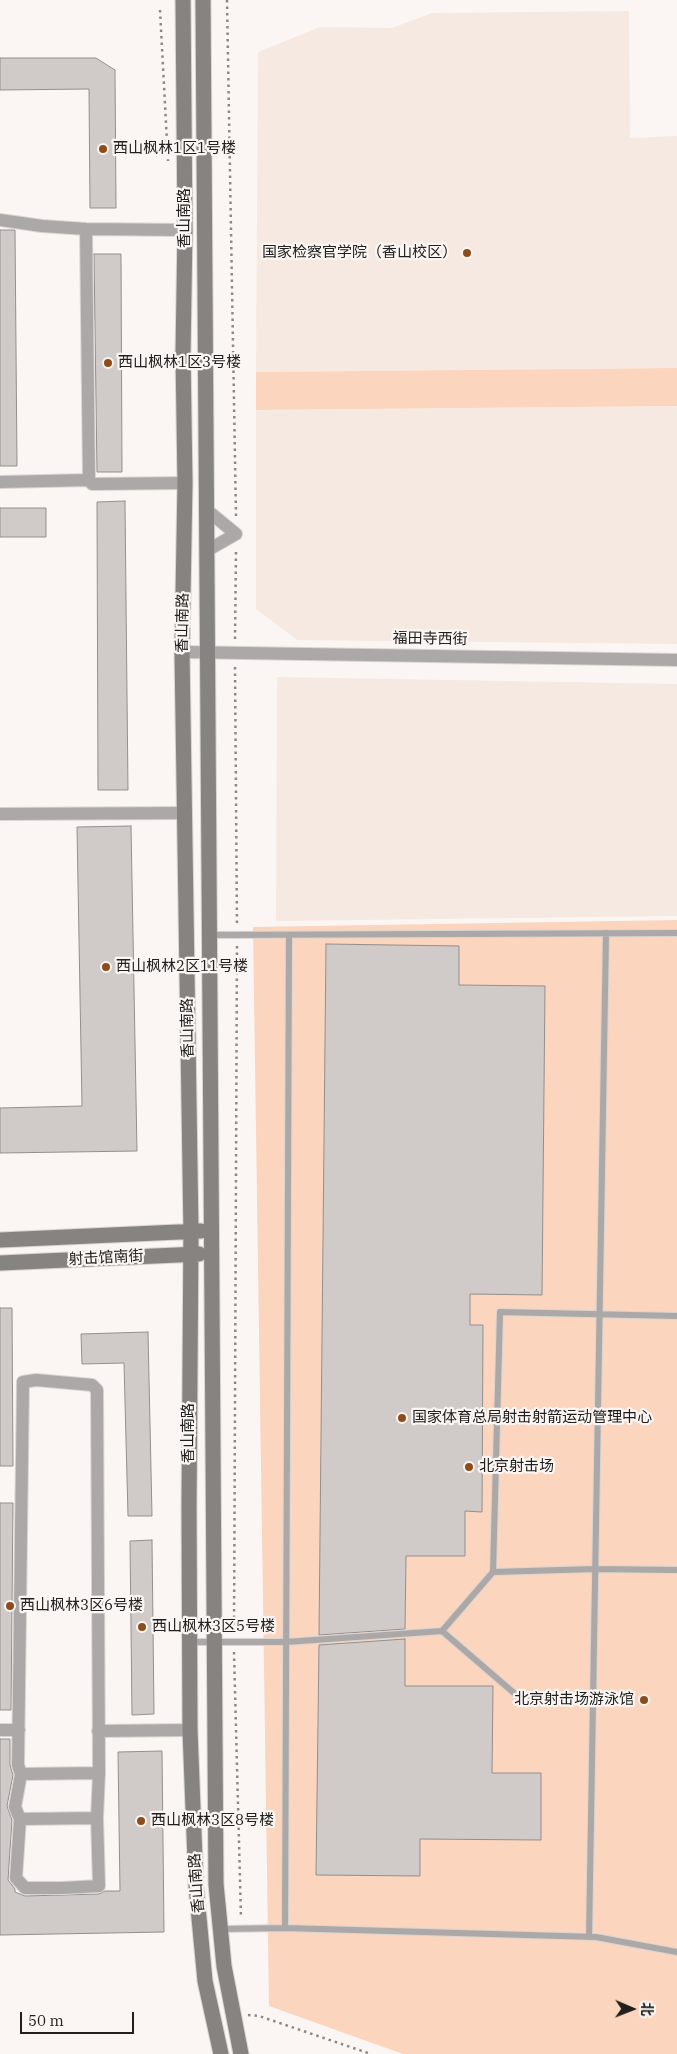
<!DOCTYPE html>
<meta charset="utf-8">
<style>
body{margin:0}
#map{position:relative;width:677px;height:2054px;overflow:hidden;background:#fbf6f3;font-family:"IBM Plex Serif","Noto Sans SC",serif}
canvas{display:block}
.north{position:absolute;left:607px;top:1984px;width:50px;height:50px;-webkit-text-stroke:4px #fbf6f3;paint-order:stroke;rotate:91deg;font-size:14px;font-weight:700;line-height:20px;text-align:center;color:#21201e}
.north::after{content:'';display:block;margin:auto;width:18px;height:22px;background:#21201e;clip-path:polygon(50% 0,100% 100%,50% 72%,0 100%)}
.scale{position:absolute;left:20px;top:2012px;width:114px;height:22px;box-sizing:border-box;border:2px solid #21201e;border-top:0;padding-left:6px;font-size:15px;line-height:18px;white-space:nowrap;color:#21201e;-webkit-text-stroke:4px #fbf6f3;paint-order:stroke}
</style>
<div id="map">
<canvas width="677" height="2054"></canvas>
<div class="north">北</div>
<div class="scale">50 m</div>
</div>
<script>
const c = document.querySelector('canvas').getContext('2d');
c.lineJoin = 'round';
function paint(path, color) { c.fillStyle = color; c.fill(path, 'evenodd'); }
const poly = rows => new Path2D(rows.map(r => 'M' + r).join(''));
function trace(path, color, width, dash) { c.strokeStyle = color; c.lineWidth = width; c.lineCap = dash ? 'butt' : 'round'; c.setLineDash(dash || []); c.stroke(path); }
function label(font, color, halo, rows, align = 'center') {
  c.font = font + ' "IBM Plex Serif","Noto Sans SC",serif'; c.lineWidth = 4.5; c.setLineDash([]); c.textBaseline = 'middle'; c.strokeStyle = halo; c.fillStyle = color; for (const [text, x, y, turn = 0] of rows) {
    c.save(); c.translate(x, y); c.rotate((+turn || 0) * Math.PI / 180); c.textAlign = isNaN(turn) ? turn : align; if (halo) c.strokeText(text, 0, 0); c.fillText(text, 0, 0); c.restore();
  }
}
const built = poly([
 [629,11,630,138,677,136,677,368,256,372,258,52,320,27,392,28,432,13],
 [677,406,677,644,297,640,256,609,256,410],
 [277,677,677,684,677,916,276,921]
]);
const green = poly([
 [677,368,677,406,256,410,256,372],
 [677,920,677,2054,403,2054,269,2006,253,927]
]);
const building = poly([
 [0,58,96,58,115,70,116,208,90,208,89,89,0,90,0,58],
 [0,230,15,230,17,466,0,466,0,230],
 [94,254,121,254,122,472,97,472,94,254],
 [125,501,128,790,98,790,97,502,125,501],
 [0,508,46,508,46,537,0,537,0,508],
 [131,826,137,1151,0,1153,0,1108,82,1106,77,827,131,826],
 [326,944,459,946,459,985,545,986,542,1295,470,1294,470,1325,483,1325,482,1512,465,1511,465,1556,406,1556,405,1629,319,1635,326,944],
 [0,1308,12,1308,13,1466,0,1466,0,1308],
 [148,1332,152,1516,128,1516,124,1363,82,1364,81,1334,148,1332],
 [0,1503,13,1503,11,1710,0,1710,0,1503],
 [152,1540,154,1714,132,1715,130,1541,152,1540],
 [405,1639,405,1686,493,1686,492,1773,541,1773,541,1840,420,1839,420,1876,316,1875,319,1645,405,1639],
 [0,1739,10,1739,10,1765,13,1775,7,1806,12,1820,8,1880,15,1889,15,1892,25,1896,99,1894,105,1891,120,1891,118,1752,162,1751,164,1932,0,1935,0,1739]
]);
const path = poly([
 [227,0,236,516],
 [160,10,168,161],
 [235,639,236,549],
 [235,667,237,926],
 [234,1631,237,944],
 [234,1652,241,1918],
 [248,2015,259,2016,371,2054]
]);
const lane = poly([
 [211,935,677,933],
 [493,1572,500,1312,677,1316],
 [442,1631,521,1699,593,1700],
 [191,1642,286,1642,442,1631,493,1572,595,1569,677,1570],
 [285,1928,289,935],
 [221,1929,285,1928,596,1937,677,1952],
 [589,1937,606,933]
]);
const street = poly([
 [0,220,42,226,86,229,185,230],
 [86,229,89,480],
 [0,482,89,480,92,484,185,483],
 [208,511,236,534,208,550],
 [182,652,677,660],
 [0,814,185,813],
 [36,1380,92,1385,97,1390,99,1773,97,1818,99,1886,62,1888,25,1888,16,1878,20,1819,15,1807,21,1774,18,1765,23,1382,36,1380],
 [0,1730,19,1730],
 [98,1731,190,1730],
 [21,1774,99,1773],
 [20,1819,97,1818]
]);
const secondary = poly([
 [183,0,185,230,183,354,185,483,182,652,191,1232,189,1507,190,1730,196,1886,205,1981,221,2054],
 [203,0,216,1884,224,1966,241,2054],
 [0,1240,201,1231],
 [0,1263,199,1254]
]);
const markers = [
 [103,149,5,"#8e4c1a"],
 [467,253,5,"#8e4c1a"],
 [108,363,5,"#8e4c1a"],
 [106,967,5,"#8e4c1a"],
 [402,1418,5,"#8e4c1a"],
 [469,1467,5,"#8e4c1a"],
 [10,1606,5,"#8e4c1a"],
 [142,1627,5,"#8e4c1a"],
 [644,1700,5,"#8e4c1a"],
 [141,1821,5,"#8e4c1a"]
];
const poiNames = [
 ["西山枫林1区1号楼",113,149],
 ["国家检察官学院（香山校区）",457,253,"right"],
 ["西山枫林1区3号楼",118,363],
 ["西山枫林2区11号楼",116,967],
 ["国家体育总局射击射箭运动管理中心",412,1418],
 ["北京射击场",479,1467],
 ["西山枫林3区6号楼",20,1606],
 ["西山枫林3区5号楼",152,1627],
 ["北京射击场游泳馆",634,1700,"right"],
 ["西山枫林3区8号楼",151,1821]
];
const streetNames = [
 ["香山南路",185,218,-90],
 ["香山南路",183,623,-89],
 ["福田寺西街",430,639,1],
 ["香山南路",188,1028,-91],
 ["射击馆南街",106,1258,-3],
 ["香山南路",189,1433,-90],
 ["香山南路",197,1883,-94]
];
paint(built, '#f6e9e1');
paint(green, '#fbd5be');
paint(building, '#d0cbc8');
trace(building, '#948f8c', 1);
trace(lane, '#d8d4d1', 8);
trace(street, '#d8d4d1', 14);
trace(secondary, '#d8d4d1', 17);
trace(path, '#8b8885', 2.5, [2.5, 4]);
trace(lane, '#aba8a7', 6);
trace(street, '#aba8a7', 12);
trace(secondary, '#868381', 15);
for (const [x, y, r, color] of markers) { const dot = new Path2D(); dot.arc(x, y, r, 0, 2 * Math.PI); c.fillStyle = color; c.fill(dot); trace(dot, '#fbf6f3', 2); }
label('15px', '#21201e', '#fbf6f3', poiNames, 'left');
label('15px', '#21201e', '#fbf6f3', streetNames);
</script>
